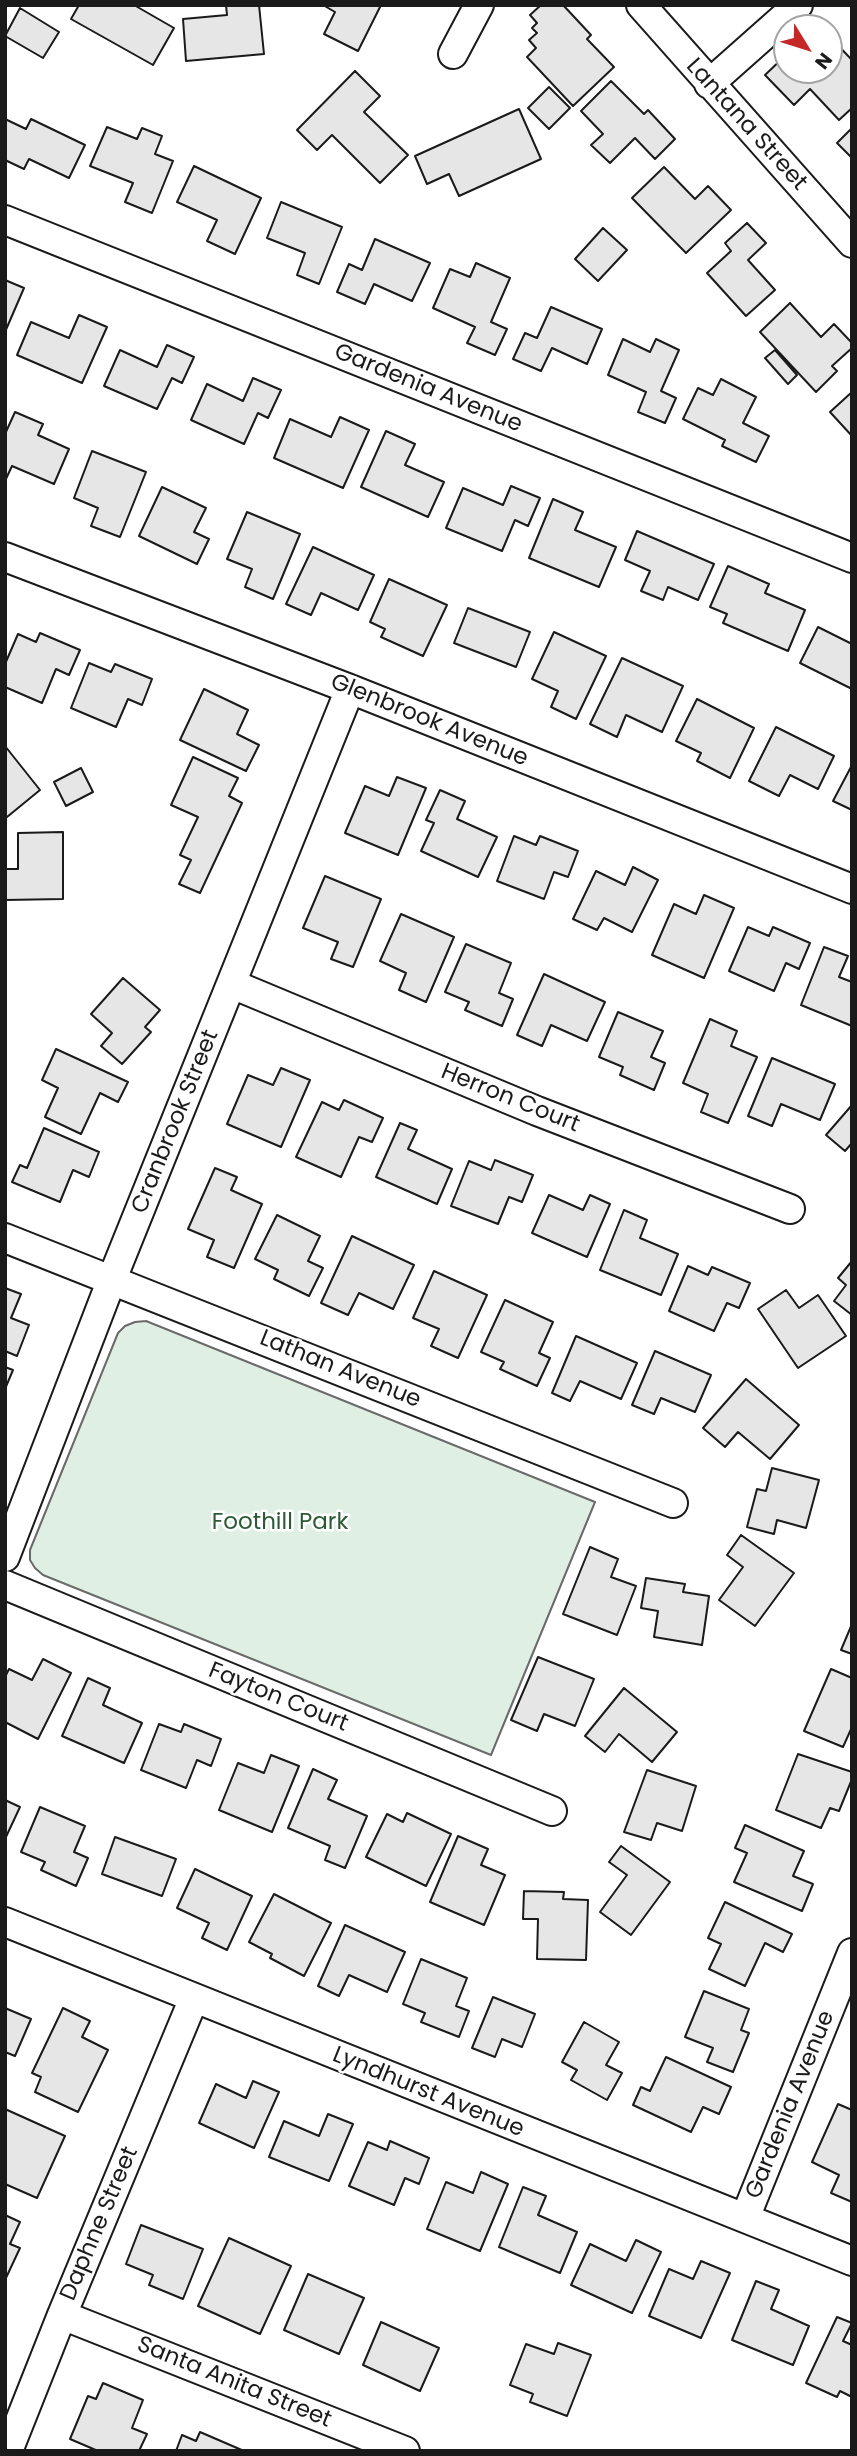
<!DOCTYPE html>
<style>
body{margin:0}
#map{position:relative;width:857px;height:2456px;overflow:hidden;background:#fff;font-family:Poppins,sans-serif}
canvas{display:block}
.frame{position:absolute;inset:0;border:7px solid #1a1a1a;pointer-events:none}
.north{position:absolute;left:773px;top:14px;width:70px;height:70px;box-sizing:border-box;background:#fff;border:2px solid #a3a3a3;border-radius:50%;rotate:128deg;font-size:19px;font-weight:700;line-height:28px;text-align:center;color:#1a1a1a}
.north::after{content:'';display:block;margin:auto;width:24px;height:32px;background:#c62828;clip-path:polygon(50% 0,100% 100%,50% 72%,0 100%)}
</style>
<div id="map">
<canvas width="857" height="2456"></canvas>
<div class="frame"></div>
<div class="north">N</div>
</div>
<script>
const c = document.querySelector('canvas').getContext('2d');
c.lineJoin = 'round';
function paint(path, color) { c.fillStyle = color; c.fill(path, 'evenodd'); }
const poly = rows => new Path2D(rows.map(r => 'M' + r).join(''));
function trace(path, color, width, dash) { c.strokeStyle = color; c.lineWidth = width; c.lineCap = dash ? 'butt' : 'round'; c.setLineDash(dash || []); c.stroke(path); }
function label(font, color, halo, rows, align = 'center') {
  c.font = font + ' Poppins,sans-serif'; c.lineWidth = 5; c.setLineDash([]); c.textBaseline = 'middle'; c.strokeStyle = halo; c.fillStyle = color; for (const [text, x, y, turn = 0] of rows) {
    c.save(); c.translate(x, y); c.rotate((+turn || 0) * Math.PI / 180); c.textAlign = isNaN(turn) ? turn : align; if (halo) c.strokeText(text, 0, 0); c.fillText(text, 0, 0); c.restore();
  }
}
const green = poly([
 [146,1321,595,1502,491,1755,43,1575,35,1568,30,1560,30,1550,118,1333,125,1326,135,1322,146,1321]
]);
const building = poly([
 [79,5,134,5,174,28,153,65,71,19,79,5],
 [226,5,259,5,264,54,186,61,183,19,227,15,226,5],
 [323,5,381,5,358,51,324,34,335,12,323,5],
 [541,5,563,5,591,35,587,39,614,67,573,106,527,57,536,48,529,40,537,33,532,28,537,23,530,15,541,5],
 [20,8,59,32,43,58,5,36,20,8],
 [829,36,852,60,852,108,839,120,810,89,794,105,765,75,787,54,787,70,829,70,829,36],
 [355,71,380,96,364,112,408,155,380,183,332,135,317,150,297,130,355,71],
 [611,81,644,114,648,110,675,139,655,159,635,138,610,163,591,145,603,134,581,111,611,81],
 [549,87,570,108,549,129,528,108,549,87],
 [519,109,541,159,459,196,449,174,427,184,415,156,519,109],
 [5,119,26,129,31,119,85,145,69,178,29,159,24,169,5,160,5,119],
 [107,127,137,139,142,128,162,136,155,154,173,161,152,213,125,202,133,183,90,166,107,127],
 [852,128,852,158,837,143,852,128],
 [194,166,261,198,235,254,207,241,217,220,177,202,194,166],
 [664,167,695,199,708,186,731,210,686,253,632,198,664,167],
 [281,202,342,227,319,284,297,275,305,253,267,238,281,202],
 [747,223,766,243,748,260,775,290,746,316,707,273,731,251,725,243,747,223],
 [603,228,627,250,598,281,575,259,603,228],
 [375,239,430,263,412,301,374,284,365,304,337,292,349,264,362,270,375,239],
 [476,263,510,278,491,322,507,329,495,355,467,343,475,327,433,308,450,269,470,277,476,263],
 [5,280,24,288,5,332,5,280],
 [790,303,821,337,834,324,852,343,852,348,832,366,837,371,816,392,760,332,790,303],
 [551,307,602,329,587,364,552,348,541,371,513,359,525,333,537,338,551,307],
 [79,315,107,327,82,383,17,355,31,322,69,338,79,315],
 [623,339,650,352,656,339,679,350,661,391,676,398,665,423,638,412,646,392,608,375,623,339],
 [167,345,194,357,182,383,172,378,157,409,104,386,120,350,157,367,167,345],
 [775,350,797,375,788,384,765,358,775,350],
 [253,378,281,390,268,418,258,413,244,444,191,420,207,384,243,401,253,378],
 [721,379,756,397,743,423,769,436,756,462,722,446,725,440,683,419,698,388,713,395,721,379],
 [852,392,852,436,830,412,852,392],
 [15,412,43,424,38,435,69,449,54,484,12,466,5,481,5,434,15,412],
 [340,417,369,430,343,488,274,458,290,419,331,437,340,417],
 [386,431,415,444,405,465,444,482,428,517,361,487,386,431],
 [92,451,146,472,120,537,91,526,98,508,74,498,92,451],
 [511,486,540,498,528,526,515,520,502,551,446,528,463,488,503,505,511,486],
 [162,487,206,508,194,532,209,539,197,564,139,536,162,487],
 [553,499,583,512,575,530,616,547,599,587,529,558,553,499],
 [247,512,300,534,273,599,245,587,252,569,227,559,247,512],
 [637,531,714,564,698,600,668,587,663,600,641,591,650,571,625,560,637,531],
 [313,547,374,575,358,610,321,593,311,615,286,604,313,547],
 [728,566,769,584,765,593,805,610,788,651,723,623,727,614,710,607,728,566],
 [389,579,447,605,423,656,381,637,385,629,370,622,389,579],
 [468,608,530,632,516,667,454,643,468,608],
 [818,627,852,644,852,689,800,663,818,627],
 [554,632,606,656,576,719,551,707,558,691,532,679,554,632],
 [40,633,80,650,69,675,56,669,42,703,5,687,5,664,18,634,36,642,40,633],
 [622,658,683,686,662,732,626,715,617,737,590,724,622,658],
 [89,663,111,672,115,664,152,679,142,705,128,699,116,727,71,708,89,663],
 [204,689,248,710,237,734,259,745,246,771,180,740,204,689],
 [697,699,754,728,730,778,697,761,701,753,676,741,697,699],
 [776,727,834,756,818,789,790,775,779,796,749,781,776,727],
 [5,746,40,790,7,817,5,815,5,746],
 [193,757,238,778,229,796,242,803,200,893,179,884,191,860,180,855,198,817,171,805,193,757],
 [852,765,852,810,833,801,852,765],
 [81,768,93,792,66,806,54,782,81,768],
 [397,777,426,788,398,855,345,833,365,786,389,796,397,777],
 [440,790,465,801,457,819,497,837,478,877,421,851,434,823,426,820,440,790],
 [63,832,63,899,5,900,5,869,18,869,18,833,63,832],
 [514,836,536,845,540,836,578,851,568,877,554,872,544,899,497,881,514,836],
 [633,867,658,880,632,932,604,918,597,930,573,919,596,871,625,885,633,867],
 [325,876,381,899,353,967,331,959,338,942,303,928,325,876],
 [704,895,734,908,704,978,652,955,674,904,696,914,704,895],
 [401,914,454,937,426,1002,399,990,406,973,380,961,401,914],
 [748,927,769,936,773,927,810,943,799,969,786,963,774,991,729,971,748,927],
 [466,944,511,963,499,993,513,999,502,1026,465,1010,469,1002,445,992,466,944],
 [824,947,848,956,839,977,852,982,852,1026,801,1005,824,947],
 [544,974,605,1002,587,1041,551,1025,542,1046,517,1035,544,974],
 [123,978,160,1010,145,1027,151,1032,122,1064,101,1046,112,1033,91,1014,123,978],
 [618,1012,663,1031,651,1057,665,1063,654,1090,620,1075,623,1067,599,1057,618,1012],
 [710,1019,737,1031,731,1046,757,1057,728,1123,701,1112,708,1094,683,1083,710,1019],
 [56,1049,128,1082,118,1102,100,1093,81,1134,45,1117,58,1088,42,1080,56,1049],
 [772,1058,835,1084,820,1120,781,1104,772,1126,748,1116,772,1058],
 [281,1068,310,1080,281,1147,227,1124,248,1075,273,1085,281,1068],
 [344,1100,383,1118,372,1142,359,1137,341,1177,296,1157,322,1102,339,1110,344,1100],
 [852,1105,852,1143,845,1151,826,1135,852,1105],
 [400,1123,417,1130,408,1149,452,1169,437,1204,376,1177,400,1123],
 [44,1128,99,1152,89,1177,73,1170,60,1202,12,1182,20,1165,27,1168,44,1128],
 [495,1160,533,1175,522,1202,509,1197,498,1224,451,1206,469,1161,491,1170,495,1160],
 [215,1168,237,1177,231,1190,262,1204,234,1268,207,1257,214,1240,188,1229,215,1168],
 [549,1195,583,1210,590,1195,610,1204,587,1257,532,1233,549,1195],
 [624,1210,647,1220,640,1238,678,1254,661,1295,600,1270,624,1210],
 [277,1215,320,1236,308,1261,323,1268,309,1296,274,1279,278,1270,255,1259,277,1215],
 [352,1236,414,1265,393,1309,359,1293,348,1315,321,1303,352,1236],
 [852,1261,852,1315,834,1301,846,1285,838,1278,852,1261],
 [688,1266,708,1275,712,1267,750,1283,739,1308,727,1303,714,1331,669,1311,688,1266],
 [434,1271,487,1295,458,1358,431,1346,439,1329,413,1318,434,1271],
 [5,1288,21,1294,11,1318,29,1325,17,1356,5,1351,5,1288],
 [786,1290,799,1308,818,1295,846,1336,798,1368,758,1309,786,1290],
 [505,1300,553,1322,539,1353,550,1358,537,1386,500,1369,504,1362,481,1352,505,1300],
 [576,1336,637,1363,621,1399,580,1381,570,1401,552,1393,576,1336],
 [655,1351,711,1375,695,1412,661,1398,654,1414,632,1405,655,1351],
 [5,1367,13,1370,5,1389,5,1367],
 [746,1379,799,1425,770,1459,738,1432,725,1447,703,1428,746,1379],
 [772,1468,819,1480,806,1528,777,1520,774,1534,747,1527,757,1489,766,1491,772,1468],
 [741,1535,794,1573,755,1626,719,1600,743,1567,727,1555,741,1535],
 [590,1547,618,1559,611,1577,636,1586,617,1635,563,1614,590,1547],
 [646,1578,685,1584,683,1592,709,1596,702,1645,654,1637,658,1611,641,1608,646,1578],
 [852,1624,852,1654,841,1650,852,1624],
 [538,1657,594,1679,575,1726,544,1714,537,1731,511,1720,538,1657],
 [43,1659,71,1673,38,1739,5,1722,5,1677,9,1669,32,1680,43,1659],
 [831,1669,852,1678,852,1727,843,1747,804,1731,831,1669],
 [88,1678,110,1688,103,1705,142,1723,124,1763,62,1736,88,1678],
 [624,1688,677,1732,652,1762,619,1734,605,1752,585,1736,624,1688],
 [159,1724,181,1732,184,1724,221,1739,211,1766,197,1760,186,1788,141,1770,159,1724],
 [798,1754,852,1772,852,1779,839,1811,830,1808,821,1828,776,1810,798,1754],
 [271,1755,299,1766,272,1832,219,1810,238,1763,264,1773,271,1755],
 [313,1769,337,1780,328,1799,367,1816,345,1868,325,1860,330,1846,288,1828,313,1769],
 [647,1770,696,1786,682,1831,657,1823,651,1840,624,1832,647,1770],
 [5,1800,20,1807,5,1839,5,1800],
 [40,1807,85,1826,74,1852,88,1858,76,1886,41,1870,45,1862,21,1852,40,1807],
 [407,1813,451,1834,426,1886,366,1857,387,1814,403,1822,407,1813],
 [745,1825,804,1851,793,1876,813,1884,802,1911,734,1882,747,1853,735,1848,745,1825],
 [458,1836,488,1849,481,1865,505,1875,484,1925,430,1902,458,1836],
 [115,1837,176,1859,162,1896,102,1874,115,1837],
 [621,1846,670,1882,631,1935,600,1912,627,1875,609,1862,621,1846],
 [195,1869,252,1896,227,1950,202,1938,209,1923,177,1908,195,1869],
 [524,1891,564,1892,563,1899,588,1900,586,1960,537,1959,538,1919,523,1919,524,1891],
 [274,1894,331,1923,304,1976,270,1958,272,1954,249,1942,274,1894],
 [725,1902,792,1934,783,1952,765,1943,745,1986,709,1969,721,1944,708,1938,725,1902],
 [345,1925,405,1952,387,1992,349,1975,339,1996,318,1986,345,1925],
 [421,1959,467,1978,456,2006,469,2011,459,2037,421,2022,425,2013,403,2004,421,1959],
 [704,1991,749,2009,741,2030,749,2033,733,2072,707,2062,713,2048,685,2037,704,1991],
 [493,1997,535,2014,522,2047,502,2039,495,2057,472,2048,493,1997],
 [5,2008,31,2019,15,2056,5,2052,5,2008],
 [63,2008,90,2021,82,2037,108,2050,78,2112,35,2092,41,2077,32,2073,63,2008],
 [584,2022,619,2042,606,2065,622,2073,607,2100,571,2080,577,2070,562,2062,584,2022],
 [666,2057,731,2087,719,2114,703,2107,691,2132,633,2105,641,2087,650,2091,666,2057],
 [253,2081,279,2092,254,2148,199,2123,216,2084,246,2098,253,2081],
 [838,2104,852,2110,852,2202,831,2193,839,2175,812,2162,838,2104],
 [5,2109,65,2136,37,2198,5,2184,5,2109],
 [328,2114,353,2124,329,2181,269,2157,284,2121,319,2136,328,2114],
 [390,2141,429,2158,419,2184,405,2178,394,2205,349,2186,368,2142,387,2150,390,2141],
 [481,2172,508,2184,480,2251,427,2229,446,2182,473,2193,481,2172],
 [523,2187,546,2196,538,2215,577,2232,560,2273,499,2247,523,2187],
 [5,2215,20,2222,10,2244,20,2248,5,2280,5,2215],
 [141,2225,203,2249,183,2299,149,2285,153,2275,126,2264,141,2225],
 [229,2238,291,2266,260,2334,198,2306,229,2238],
 [636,2240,661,2252,632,2313,571,2285,590,2244,626,2261,636,2240],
 [701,2261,730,2273,701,2338,649,2316,669,2269,693,2279,701,2261],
 [308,2274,364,2298,339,2354,284,2330,308,2274],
 [756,2281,779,2290,771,2309,809,2326,793,2365,732,2340,756,2281],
 [837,2317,852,2323,843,2341,852,2345,852,2397,840,2391,837,2397,806,2383,837,2317],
 [381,2322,439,2348,420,2391,363,2365,381,2322],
 [558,2343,591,2355,567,2416,530,2402,533,2394,510,2385,526,2344,554,2354,558,2343],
 [103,2383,143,2400,132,2428,147,2434,139,2451,98,2451,70,2439,88,2396,96,2399,103,2383],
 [200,2432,244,2451,176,2451,182,2435,196,2441,200,2432]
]);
const minor = poly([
 [641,5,852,243],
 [453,54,479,5],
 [709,84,798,5],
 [5,220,852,558],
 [5,557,350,689,852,889],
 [232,984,537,1111,790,1209],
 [5,1238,673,1503],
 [5,1557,112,1279,350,689],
 [5,1585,552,1811],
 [5,1922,852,2261],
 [745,2218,852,1953],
 [62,2315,405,2451],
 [8,2451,62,2315,194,1998]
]);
const streetNames = [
 ["Lantana Street",746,125,48],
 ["Gardenia Avenue",428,389,22],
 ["Glenbrook Avenue",429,721,22],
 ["Herron Court",510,1099,22],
 ["Cranbrook Street",176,1122,-68],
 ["Lathan Avenue",340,1370,22],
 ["Fayton Court",278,1698,22],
 ["Lyndhurst Avenue",428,2093,22],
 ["Gardenia Avenue",791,2105,-68],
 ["Daphne Street",100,2224,-67],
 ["Santa Anita Street",234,2383,22]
];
const parkNames = [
 ["Foothill Park",280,1523]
];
paint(green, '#e0efe3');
trace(green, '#6a6a6a', 2);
paint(building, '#e6e6e6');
trace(building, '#1a1a1a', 2);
trace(minor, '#1a1a1a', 32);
trace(minor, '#fff', 28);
label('23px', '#1a1a1a', '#fff', streetNames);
label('23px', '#2b5a34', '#fff', parkNames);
</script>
